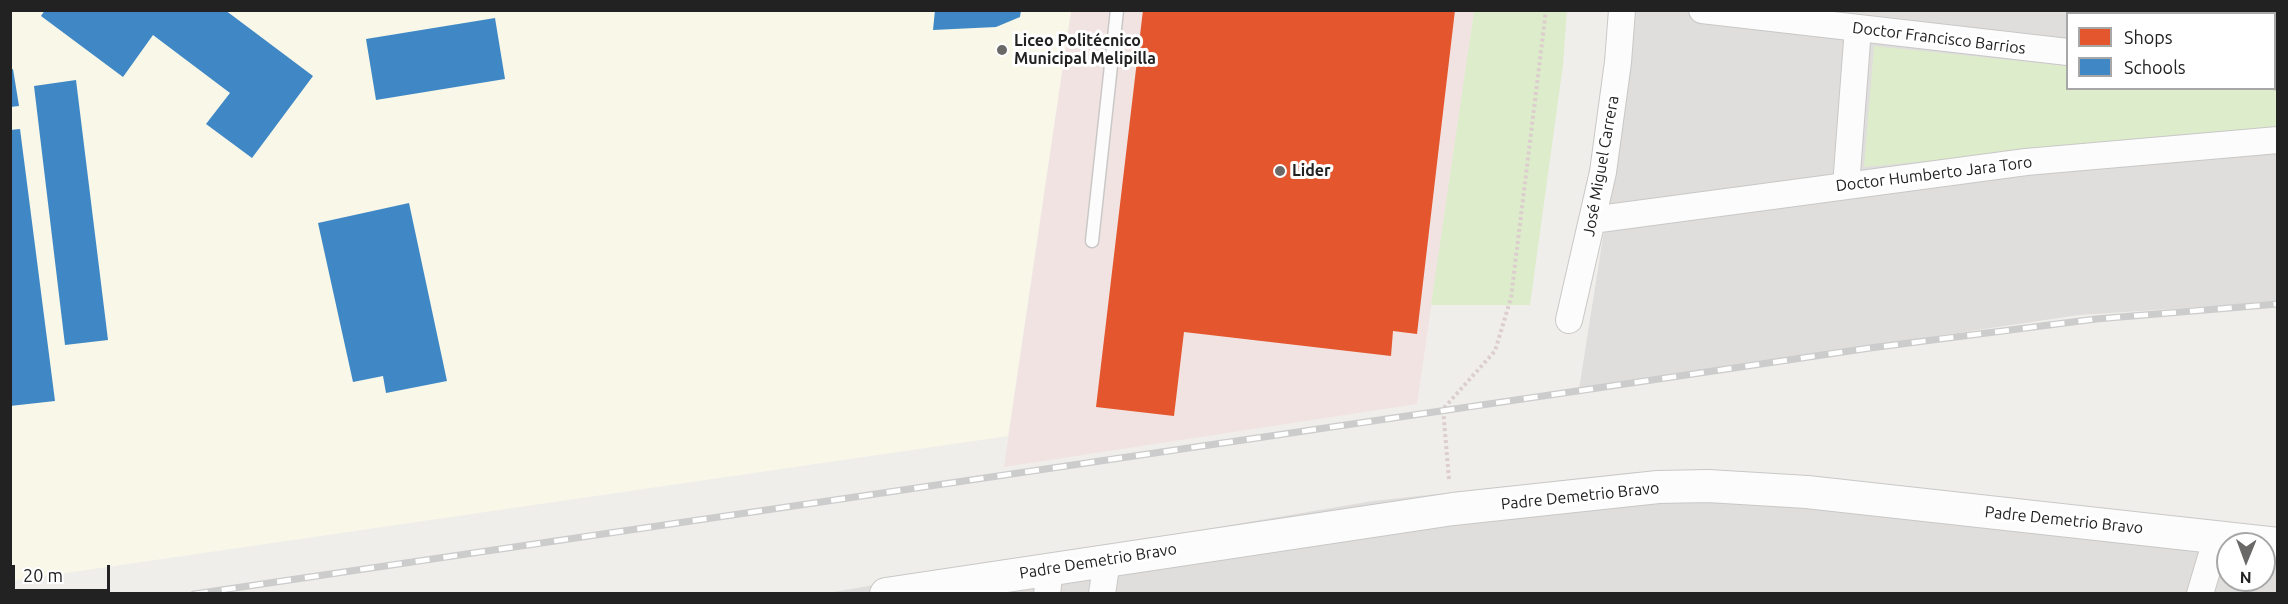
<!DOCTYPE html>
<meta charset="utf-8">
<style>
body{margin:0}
#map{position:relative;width:2288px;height:604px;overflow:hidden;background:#f0eeeb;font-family:Ubuntu,sans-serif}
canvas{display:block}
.frame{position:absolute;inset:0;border:12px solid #222;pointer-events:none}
.legend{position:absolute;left:2066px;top:12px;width:210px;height:78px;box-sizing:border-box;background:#fff;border:2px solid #a7a7a7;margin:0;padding:8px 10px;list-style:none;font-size:18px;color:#222}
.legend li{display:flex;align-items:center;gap:12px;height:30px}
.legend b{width:30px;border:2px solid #a7a7a7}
.north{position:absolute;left:2216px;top:532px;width:60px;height:60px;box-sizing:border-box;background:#fff;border:2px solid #a7a7a7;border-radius:50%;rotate:181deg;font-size:16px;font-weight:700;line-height:24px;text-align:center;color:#222}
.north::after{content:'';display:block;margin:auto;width:21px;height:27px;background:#6a6968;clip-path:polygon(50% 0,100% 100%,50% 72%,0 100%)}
.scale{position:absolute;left:12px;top:565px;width:98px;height:27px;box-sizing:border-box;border:3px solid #222;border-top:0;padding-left:8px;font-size:18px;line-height:21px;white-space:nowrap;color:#222;-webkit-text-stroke:4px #fff;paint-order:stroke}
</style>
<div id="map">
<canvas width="2288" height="604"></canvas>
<div class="frame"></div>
<ul class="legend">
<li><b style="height:16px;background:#e4572e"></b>Shops</li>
<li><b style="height:16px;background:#3f88c5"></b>Schools</li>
</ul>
<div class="north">N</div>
<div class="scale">20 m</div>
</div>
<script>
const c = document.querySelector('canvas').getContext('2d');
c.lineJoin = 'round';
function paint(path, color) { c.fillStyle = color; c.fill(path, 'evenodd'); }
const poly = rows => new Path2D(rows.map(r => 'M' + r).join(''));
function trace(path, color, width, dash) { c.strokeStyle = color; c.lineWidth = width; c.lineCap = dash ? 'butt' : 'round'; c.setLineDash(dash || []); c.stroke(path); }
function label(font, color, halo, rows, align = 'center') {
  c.font = font + ' Ubuntu,sans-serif'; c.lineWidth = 6; c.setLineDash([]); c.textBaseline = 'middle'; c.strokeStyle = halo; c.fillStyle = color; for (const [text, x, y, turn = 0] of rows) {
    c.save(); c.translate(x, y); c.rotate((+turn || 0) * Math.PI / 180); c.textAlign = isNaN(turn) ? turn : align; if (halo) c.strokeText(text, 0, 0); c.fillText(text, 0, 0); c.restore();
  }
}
const residential = poly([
 [1628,11,2277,11,2277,302,2079,315,1579,389,1621,123],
 [2068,14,2274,14,2274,88,2068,88],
 [1637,472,2230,544,2228,544,2228,580,2264,580,2264,548,2278,550,2277,594,821,594,1373,501]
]);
const commercial = poly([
 [1071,11,1474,11,1417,404,1004,467]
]);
const education = poly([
 [10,11,1071,11,1008,436,11,581]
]);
const grass = poly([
 [1474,11,1567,11,1563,65,1530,305,1431,305],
 [1874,46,2067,66,2068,88,2277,87,2277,128,1864,167]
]);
const shops = poly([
 [1143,10,1455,10,1417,334,1393,331,1391,356,1184,332,1174,416,1096,407]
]);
const schools = poly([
 [45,10,225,10,313,76,252,158,206,124,230,93,153,35,123,77,41,16],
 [935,10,1021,10,1020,17,996,27,933,30],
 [495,18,505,79,376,100,366,39],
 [13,69,19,106,10,107,10,70],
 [76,80,108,340,65,345,34,86],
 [20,129,55,401,10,406,10,130],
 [409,203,447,381,386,393,383,376,353,382,318,223]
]);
const path = poly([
 [1449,479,1443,409,1495,351,1511,298,1546,10]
]);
const service = poly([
 [1092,241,1117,10]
]);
const minor = poly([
 [1702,10,2068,52],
 [2274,76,2278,77],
 [1846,186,1858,28],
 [1592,220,2026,162,2278,140],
 [1569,320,1603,172,1618,62,1622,10],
 [1047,594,1050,569],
 [1102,594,1107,560],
 [2200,594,2217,537]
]);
const tertiary = poly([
 [886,594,1453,509,1658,487,1708,486,1807,492,2278,544]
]);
const rail = poly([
 [194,594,1870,348,2096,319,2278,304]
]);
const markers = [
 [1002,50,6,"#6a6968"],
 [1280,171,6,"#6a6968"]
];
const streetNames = [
 ["Doctor Francisco Barrios",1939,38,7],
 ["José Miguel Carrera",1601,166,-80],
 ["Doctor Humberto Jara Toro",1934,174,-7],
 ["Padre Demetrio Bravo",1580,496,-6],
 ["Padre Demetrio Bravo",2064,520,6],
 ["Padre Demetrio Bravo",1098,561,-9]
];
const poiNames = [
 ["Liceo Politécnico",1014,41],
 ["Municipal Melipilla",1014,59],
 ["Lider",1292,171]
];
paint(residential, '#dfdedc');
paint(commercial, '#f1e3e1');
paint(education, '#f8f7e8');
paint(grass, '#ddeccb');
paint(shops, '#e4572e');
paint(schools, '#3f88c5');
trace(service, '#c9c8c7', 15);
trace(minor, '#c9c8c7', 28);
trace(tertiary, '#c9c8c7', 34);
trace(path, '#dccecd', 4, [3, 3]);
trace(service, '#fdfcfc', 12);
trace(minor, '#fdfcfc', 26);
trace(tertiary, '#fdfcfc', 32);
trace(rail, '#ccc', 7);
trace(rail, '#fff', 4.5, [14]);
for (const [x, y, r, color] of markers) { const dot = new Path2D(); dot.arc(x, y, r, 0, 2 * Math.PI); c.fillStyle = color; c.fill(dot); trace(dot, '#fff', 2); }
label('16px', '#222', '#fff', streetNames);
label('bold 16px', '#222', '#fff', poiNames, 'left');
</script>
